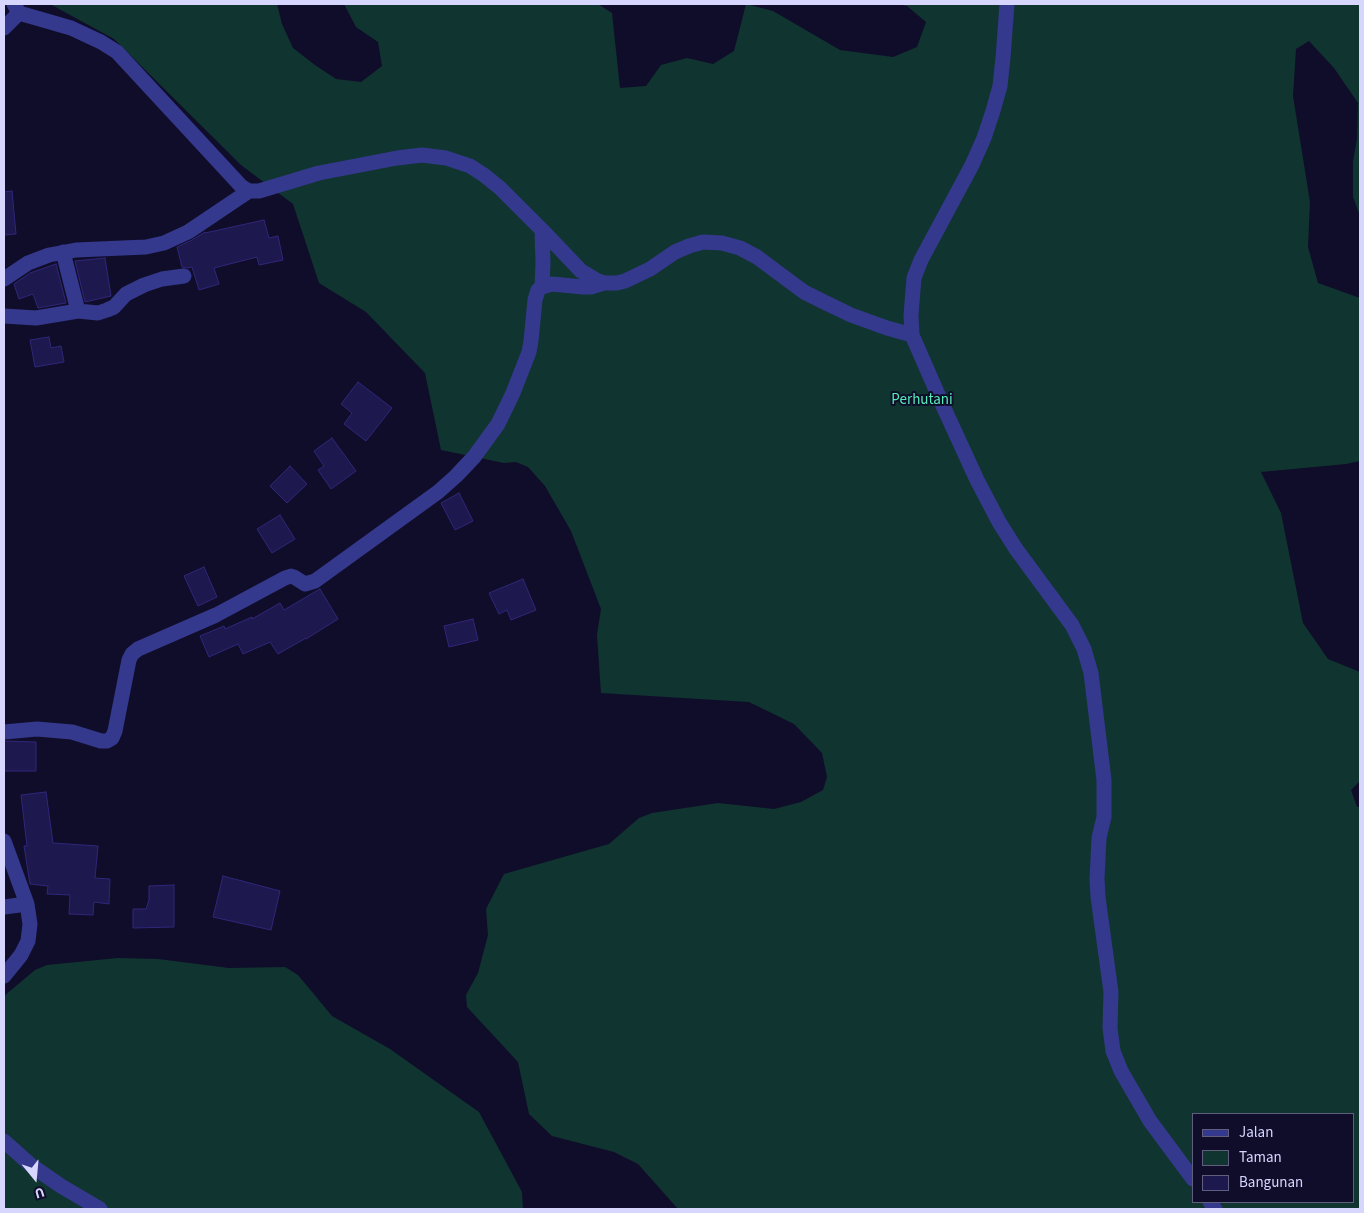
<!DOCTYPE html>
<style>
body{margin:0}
#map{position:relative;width:1364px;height:1213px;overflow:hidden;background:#100d2a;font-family:"Source Sans 3",sans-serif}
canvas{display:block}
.frame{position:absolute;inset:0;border:5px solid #d7d6ff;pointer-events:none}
.legend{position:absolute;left:1192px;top:1113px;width:162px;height:90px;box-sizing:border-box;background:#100d2a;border:1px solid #605d7f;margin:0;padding:6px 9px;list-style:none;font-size:15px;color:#d7d6ff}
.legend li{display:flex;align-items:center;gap:10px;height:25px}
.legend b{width:25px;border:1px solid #605d7f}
.north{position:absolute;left:10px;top:1153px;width:50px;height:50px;-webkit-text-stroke:4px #100d2a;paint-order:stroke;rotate:163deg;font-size:14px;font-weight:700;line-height:20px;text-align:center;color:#d7d6ff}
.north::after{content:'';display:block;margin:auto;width:18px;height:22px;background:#d7d6ff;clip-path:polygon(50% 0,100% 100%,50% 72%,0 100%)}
</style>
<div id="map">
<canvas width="1364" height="1213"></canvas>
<div class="frame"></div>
<ul class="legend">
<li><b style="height:6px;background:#34398d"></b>Jalan</li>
<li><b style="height:14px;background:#103430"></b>Taman</li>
<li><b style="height:14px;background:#1d184d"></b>Bangunan</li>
</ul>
<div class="north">U</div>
</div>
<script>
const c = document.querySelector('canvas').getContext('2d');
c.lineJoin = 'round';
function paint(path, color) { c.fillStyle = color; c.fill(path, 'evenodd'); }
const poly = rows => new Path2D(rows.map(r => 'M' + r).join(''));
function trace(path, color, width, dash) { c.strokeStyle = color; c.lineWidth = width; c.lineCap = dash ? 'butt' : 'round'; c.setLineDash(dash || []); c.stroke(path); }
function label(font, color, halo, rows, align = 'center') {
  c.font = font + ' "Source Sans 3",sans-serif'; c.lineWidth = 4; c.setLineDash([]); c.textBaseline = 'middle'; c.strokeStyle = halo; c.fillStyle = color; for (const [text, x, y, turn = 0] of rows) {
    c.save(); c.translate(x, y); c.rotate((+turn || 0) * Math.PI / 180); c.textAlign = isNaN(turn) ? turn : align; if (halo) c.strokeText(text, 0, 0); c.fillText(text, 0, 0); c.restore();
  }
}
const green = poly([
 [50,4,277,4,282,24,293,48,315,65,336,79,361,82,382,66,378,42,356,27,344,4,598,4,612,13,620,88,646,86,661,65,687,58,713,64,734,51,746,4,773,11,840,50,893,57,917,47,926,22,907,6,899,4,1360,4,1360,216,1353,197,1353,161,1357,139,1358,103,1334,68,1309,41,1296,49,1293,96,1310,202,1308,247,1318,283,1360,298,1360,461,1346,464,1261,472,1281,513,1303,623,1328,659,1360,672,1360,781,1351,790,1357,807,1360,807,1360,1209,678,1209,638,1164,614,1152,552,1136,529,1114,518,1062,467,1007,466,995,478,973,488,935,486,909,504,874,609,844,639,818,652,813,718,803,774,809,801,802,823,790,827,777,822,753,794,724,749,702,601,693,597,635,601,609,571,531,545,486,528,467,516,462,504,463,441,450,425,373,366,312,319,283,293,204,241,165,114,39],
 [1193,1114,1353,1114,1353,1202,1193,1202],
 [118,958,158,959,229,968,285,967,298,975,332,1016,390,1049,479,1112,522,1192,523,1209,4,1209,4,996,35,970,47,965]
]);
const building = poly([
 [12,191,16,234,4,235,4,192,12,191],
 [264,220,269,238,278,236,283,260,259,265,257,257,214,268,219,284,199,290,192,267,188,268,182,267,177,247,192,240,205,232,205,233,264,220],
 [105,258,111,296,85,302,75,261,105,258],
 [56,264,66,303,38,308,33,294,19,299,14,284,30,273,56,264],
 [49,337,51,348,61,346,64,362,35,367,30,340,49,337],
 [358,382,392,408,366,441,344,424,352,413,341,404,358,382],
 [332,438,356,471,331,489,318,470,324,466,314,451,332,438],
 [290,466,307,484,287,503,270,486,290,466],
 [459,493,473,521,455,530,441,503,459,493],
 [280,515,295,539,272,553,257,529,280,515],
 [204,567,217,597,198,606,184,576,204,567],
 [523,579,536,610,511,620,507,610,499,614,489,593,523,579],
 [320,589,338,619,306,639,306,638,278,654,270,642,243,654,238,644,209,657,200,636,224,626,225,629,252,617,252,619,280,603,284,610,320,589],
 [473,619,478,640,449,647,444,626,473,619],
 [4,741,36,742,36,771,4,771,4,741],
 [46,792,53,843,98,846,95,878,110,879,109,904,94,902,93,915,69,914,70,895,47,894,48,886,30,884,24,846,27,846,21,795,46,792],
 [223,876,280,891,271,930,213,917,223,876],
 [174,885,174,927,133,928,133,909,146,909,149,900,149,886,174,885]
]);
const minor = poly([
 [14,4,19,13,71,28,101,42,117,52,241,186,249,191,259,191,319,173,397,158,422,155,446,158,470,166,484,175,500,188,542,230,581,271,598,281,605,283,617,283,625,281,650,269,675,252,689,246,703,242,722,243,740,248,757,257,804,292,824,302,851,315,887,328,912,335],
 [1007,4,1003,58,1000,86,993,111,984,138,972,165,921,260,914,278,911,315,912,335,943,406,977,480,999,522,1016,549,1072,625,1084,649,1091,673,1104,780,1104,817,1099,838,1097,879,1098,897,1111,992,1110,1028,1113,1051,1121,1071,1150,1121,1193,1179],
 [4,28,19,13],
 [4,279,28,263,49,255,76,250,146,247,164,243,188,232,249,191],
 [542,287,543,263,542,230],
 [78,311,98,313,107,310,114,307,126,294,144,285,162,279,184,276],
 [4,316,36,318,78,311,63,252],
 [4,732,37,729,72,732,101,741,107,741,112,738,115,731,129,660,132,654,138,649,216,615,285,578,291,576,294,577,305,584,315,581,438,492,456,476,474,457,498,424,513,393,529,352,531,341,535,300,538,290,542,287,552,284,583,287,591,287,604,283],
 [4,841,27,904,30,924,28,941,21,955,4,976],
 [4,907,27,904],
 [4,1141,32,1166,61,1186,100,1209],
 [1210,1202,1215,1209]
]);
const parkNames = [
 ["Perhutani",922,401]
];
paint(green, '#103430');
paint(building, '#1d184d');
trace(building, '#30277b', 1);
trace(minor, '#34398d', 15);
label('15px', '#55ecb8', '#100d2a', parkNames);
</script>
